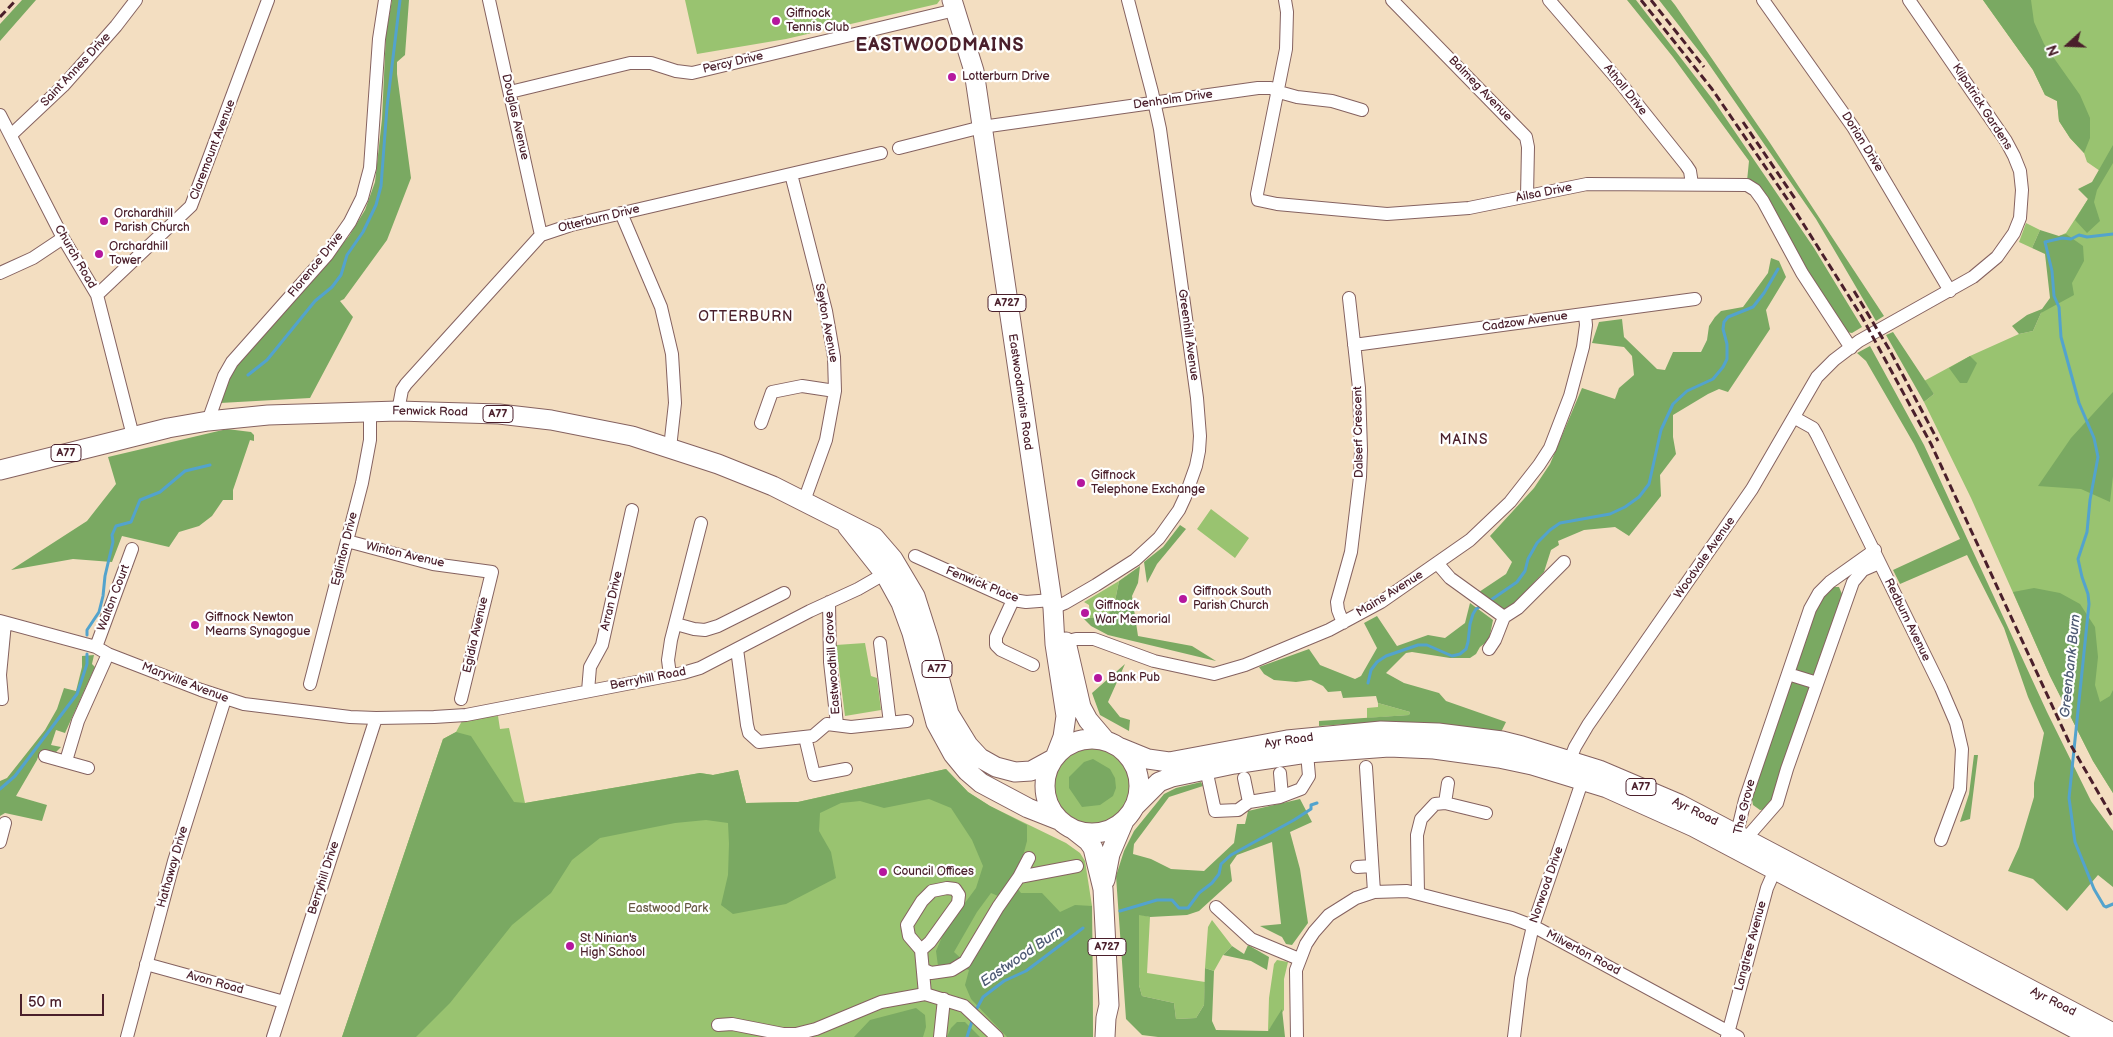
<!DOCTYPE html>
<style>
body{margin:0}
#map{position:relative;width:2113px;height:1037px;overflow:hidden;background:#f3dec1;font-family:"Balsamiq Sans",sans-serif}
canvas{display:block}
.north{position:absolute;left:2043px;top:20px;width:50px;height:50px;-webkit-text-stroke:4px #fff;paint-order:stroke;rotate:250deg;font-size:14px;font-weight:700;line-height:20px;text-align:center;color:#4a1f2b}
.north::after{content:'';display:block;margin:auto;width:18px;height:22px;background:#4a1f2b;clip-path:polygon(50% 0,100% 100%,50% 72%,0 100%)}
.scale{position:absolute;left:20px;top:994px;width:84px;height:22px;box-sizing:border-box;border:2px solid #4a1f2b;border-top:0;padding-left:6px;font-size:15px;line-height:18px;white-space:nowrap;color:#4a1f2b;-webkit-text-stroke:4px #fff;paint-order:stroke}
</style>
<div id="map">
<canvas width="2113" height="1037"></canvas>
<div class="north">N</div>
<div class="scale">50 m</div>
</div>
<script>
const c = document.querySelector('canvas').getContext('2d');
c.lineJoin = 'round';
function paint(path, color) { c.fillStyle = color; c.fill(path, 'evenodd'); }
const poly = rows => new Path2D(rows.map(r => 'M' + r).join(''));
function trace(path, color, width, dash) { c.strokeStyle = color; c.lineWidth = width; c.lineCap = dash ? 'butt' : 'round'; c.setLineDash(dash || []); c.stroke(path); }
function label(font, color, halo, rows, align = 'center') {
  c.font = font + ' "Balsamiq Sans",sans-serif'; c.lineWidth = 4.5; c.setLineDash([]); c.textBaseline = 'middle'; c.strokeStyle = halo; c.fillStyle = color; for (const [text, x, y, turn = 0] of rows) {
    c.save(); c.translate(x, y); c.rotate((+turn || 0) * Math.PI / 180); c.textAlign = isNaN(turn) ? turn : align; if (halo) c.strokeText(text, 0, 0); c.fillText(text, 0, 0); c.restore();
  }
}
const green = poly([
 [685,0,940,0,937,4,786,39,697,54],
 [1983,0,2113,0,2113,793,2093,761,2050,676,1971,498,1924,402,1934,394,1924,381,1970,356,2019,334,2033,331,2041,313,2054,296,2045,242,2066,233,2088,199,2100,171,2087,162,2084,153,2070,138,2059,121,2057,101,2045,95,2033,70],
 [2026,223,2040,230,2032,248,2019,242],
 [1211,509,1249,538,1235,558,1197,529],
 [1119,581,1114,606,1105,618,1090,618,1089,605,1084,602],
 [865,643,871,676,877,678,881,710,845,716,836,645],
 [1378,703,1410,712,1409,715,1367,718,1367,708,1378,707],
 [498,716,500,729,509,728,525,803,700,773,713,775,738,770,746,803,798,802,946,769,968,792,990,806,1066,843,1080,853,1085,861,1092,906,1093,1037,342,1037,443,739,456,732,463,719],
 '1053 785a40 40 0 1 1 80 0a40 40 0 1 1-80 0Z',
 [1139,914,1150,917,1147,973,1205,982,1204,1005,1196,1018,1176,1019,1174,1003,1142,996,1139,985],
 [1212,920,1232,946,1223,955,1214,971,1205,968,1208,927],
 [1277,960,1288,962,1284,979,1284,1010,1268,1031,1269,998,1274,964]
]);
const forest = poly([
 [22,0,36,0,0,41,0,24],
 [392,0,409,0,405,55,397,62,397,74,411,178,387,240,344,299,340,301,353,317,310,398,220,403,227,377,239,359,313,280,349,236,365,210,375,182,382,119,386,33],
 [1627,0,1636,0,1714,101,1814,248,1862,327,1852,333,1846,332,1747,181,1749,161,1673,57],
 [1659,0,1671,0,1675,5,1770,143,1884,316,1876,321,1816,219,1706,60],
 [1983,0,2031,0,2034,22,2044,44,2080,95,2090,118,2090,138,2084,153,2070,138,2059,121,2057,101,2045,95,2033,70],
 [2113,145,2113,163,2097,190,2094,202,2100,221,2087,233,2075,220,2088,199,2078,189,2092,182],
 [2040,230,2059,236,2066,234,2083,246,2084,261,2072,283,2074,295,2041,313,2033,331,2019,334,2012,326,2027,315,2042,309,2050,298,2045,254,2032,248],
 [1771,258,1779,261,1786,277,1766,310,1770,329,1728,392,1719,389,1708,394,1673,415,1673,437,1676,454,1660,475,1661,496,1629,536,1615,527,1584,530,1558,541,1559,545,1551,550,1544,572,1505,613,1479,592,1506,574,1512,562,1490,536,1534,488,1550,464,1582,388,1615,399,1619,388,1634,375,1632,356,1624,347,1592,343,1599,322,1622,319,1624,337,1657,369,1665,370,1673,352,1701,352,1707,340,1709,326,1715,317,1721,311,1743,307,1768,273],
 [1893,332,1934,394,1924,402,1886,335],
 [1870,346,1924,445,2047,712,2091,801,2113,831,2113,887,2098,875,2067,911,2033,879,2008,871,2019,847,2034,797,2034,783,2044,733,2028,697,2004,628,1967,555,1900,584,1893,570,1960,539,1914,444,1866,361,1857,353],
 [1970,356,1977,363,1967,383,1960,383,1949,368],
 [2113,392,2113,476,2110,502,2081,489,2038,486,2071,438],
 [227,429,251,432,254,435,254,441,250,440,233,490,233,500,223,500,212,516,199,526,179,532,169,547,122,536,112,562,73,559,11,570,87,521,116,484,108,457],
 [1180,525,1186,529,1157,564,1147,583,1144,562,1163,547],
 [1140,566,1138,583,1132,596,1138,636,1192,646,1216,661,1108,635,1091,626,1083,618,1105,618,1114,606,1119,581],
 [1833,587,1839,587,1842,594,1815,676,1796,670,1818,603],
 [2034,588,2060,593,2080,604,2095,627,2098,657,2095,685,2100,702,2110,696,2113,690,2113,793,2093,761,2050,676,2013,592],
 [1470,603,1493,620,1489,640,1480,647,1476,654,1470,658,1450,658,1412,652,1406,653,1386,673,1404,683,1439,693,1446,701,1506,722,1500,734,1391,721,1319,726,1319,721,1409,715,1410,712,1378,703,1376,696,1343,698,1341,691,1328,692,1323,686,1311,680,1296,682,1274,680,1264,674,1259,667,1309,649,1320,665,1355,679,1361,676,1377,648,1364,623,1377,616,1397,646,1428,635,1445,638,1465,623],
 [94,655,92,664,95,667,65,733,56,730,51,745,61,747,54,754,40,751,37,760,16,796,47,805,42,821,5,813,0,816,0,781,7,778,45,730,57,709,64,688,76,691,82,667,82,656],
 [1125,664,1108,702,1120,717,1130,720,1129,731,1100,715,1092,693],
 [1790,681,1811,688,1769,809,1760,810,1753,805,1751,795],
 [456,732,471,736,514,802,525,803,700,773,713,775,738,770,746,803,798,802,946,769,968,792,990,806,1027,825,1027,841,1021,863,1010,879,1021,893,1042,893,1060,912,1075,905,1092,906,1093,1037,1007,1037,971,999,965,985,969,970,953,964,938,966,936,951,945,930,976,888,983,866,972,840,951,808,929,799,884,808,860,801,841,803,820,813,819,831,831,852,836,878,786,904,733,914,721,905,728,875,729,844,728,823,706,820,675,823,600,838,572,860,551,893,512,925,450,1003,416,1037,342,1037,443,739],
 [991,893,998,896,967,964,954,952,977,912],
 [1974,755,1978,755,1970,819,1960,822,1969,794],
 [1093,759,1110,769,1115,778,1116,788,1113,796,1100,805,1082,807,1069,788,1069,777,1084,762],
 [1201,782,1203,786,1169,797,1134,844,1133,854,1151,859,1171,869,1204,871,1234,843,1237,824,1245,824,1248,811,1300,799,1312,822,1290,832,1300,869,1308,923,1292,945,1286,944,1282,937,1260,926,1281,924,1272,842,1237,855,1230,865,1232,881,1199,911,1187,915,1150,917,1139,915,1139,985,1142,996,1174,1003,1176,1019,1196,1018,1204,1005,1205,968,1214,971,1212,1021,1216,1030,1268,1031,1282,1009,1285,1037,1158,1037,1142,1035,1126,1019,1116,876,1124,851,1134,831,1164,794,1176,788],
 [1248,945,1269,957,1267,970,1251,961,1223,955,1232,946,1244,954],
 [916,1008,925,1015,926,1027,923,1037,854,1037,870,1020],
 [957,1022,965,1022,980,1037,947,1037,951,1028]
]);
const stream = poly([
 [2113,234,2087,237,2079,235,2071,239,2062,238,2045,242,2052,271,2054,296,2059,307,2061,337,2079,403,2094,438,2098,457,2090,500,2087,532,2078,559,2082,577,2088,594,2089,604,2069,798,2075,842,2094,889,2104,906,2106,907,2113,904],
 [248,375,267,360,315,301,332,287,341,275,347,255,363,232,376,205,381,186,387,107,400,0],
 [1488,602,1517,582,1525,571,1528,559,1537,543,1550,530,1560,523,1610,514,1625,507,1639,497,1649,484,1661,430,1673,404,1687,391,1713,379,1723,367,1727,359,1727,344,1723,329,1724,322,1728,317,1753,307,1764,293,1778,269],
 [87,635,87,630,99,612,103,596,105,576,113,542,112,535,116,526,131,522,140,500,160,492,185,471,210,465],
 [1368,683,1371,670,1377,662,1386,656,1418,645,1427,645,1452,656,1460,654,1466,649,1468,642,1470,624,1473,614,1476,609,1483,605],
 [0,789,15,776,77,694,87,664,87,654],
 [1120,911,1157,900,1172,900,1179,908,1188,908,1199,893,1212,883,1219,874,1221,864,1231,855,1294,820,1311,809,1311,805,1317,803],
 [975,1012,983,997,1004,981,1026,971,1083,928],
 [967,1037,973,1018]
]);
const street = poly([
 [489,0,541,235],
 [1285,0,1287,12,1286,49,1257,194,1258,200,1277,204,1387,214,1469,208,1587,184,1747,185,1755,190,1763,201,1802,273,1851,348],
 [1392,0,1526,137,1528,147,1527,196],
 [1549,0,1618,80,1686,165,1690,171,1692,184],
 [1763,0,1853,127,1950,291],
 [510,92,630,63,651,63,676,71,692,73,955,10],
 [0,115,63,238,97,295,133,436],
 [11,135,63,86,116,26,136,0],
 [899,148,982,127,1258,88,1271,88,1279,92,1297,97,1332,101,1362,110],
 [791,174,826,311,834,357,835,391,826,440,804,501],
 [621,213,661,307,672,354,675,403,670,448],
 [0,273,33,258,63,238],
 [97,295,191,206,268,0],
 [1354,345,1695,299],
 [398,411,402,390,406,384,541,235,571,225,881,153],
 [1795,418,1813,428,1817,435,1941,688,1956,723,1962,749,1960,789,1941,840],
 [208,421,224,376,232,362,327,255,350,222,362,198,370,168,379,39,385,0],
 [761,423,772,392,802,386,835,391],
 [347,541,433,564,492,572,461,699],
 [915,556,1013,600,1026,602,1052,600],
 [1438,564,1450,578,1504,617],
 [1013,600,996,637,996,645,1001,650,1033,665],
 [829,602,830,662,837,724],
 [1053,608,1065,603,1096,585,1135,560,1159,538,1179,510,1185,497,1196,466,1199,451,1200,436,1197,398,1160,129,1152,92,1128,0],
 [0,621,96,647,108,654,201,690,244,704,350,717,376,718,434,717,466,715,683,673,700,668,810,611,858,589,891,570],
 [1343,623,1338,610,1337,602,1351,552,1360,477,1361,450,1359,388,1349,298],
 [676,624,694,629,705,630,718,626,784,593],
 [880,643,890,723],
 [1060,643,1076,639,1094,639,1154,661,1214,674,1245,665,1300,642,1329,630,1381,602,1470,540,1510,502,1539,465,1550,448,1570,396,1583,347,1586,325,1585,315],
 [96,647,132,549],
 [737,649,747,725,749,733,759,742,813,736,827,724,851,727,907,721],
 [1489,649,1495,640,1504,617,1518,608,1564,562],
 [1788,674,1817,683],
 [670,675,668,660,671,640,701,523],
 [310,684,362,483,370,440,370,412],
 [588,691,590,667,602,645,632,510],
 [2,699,0,675,5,623],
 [805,737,814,775,846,769],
 [45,756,88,768],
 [66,761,78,721,108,654],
 [1366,767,1374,892],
 [1567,767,1575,747,1588,725,1752,489,1817,377,1834,360,1859,341,1973,277,1997,257,2014,233,2020,218,2022,190,2020,171,2014,156,2006,141,1909,0],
 [1206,769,1215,811,1238,810,1249,802,1280,797,1301,789,1309,776,1307,753,1302,750],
 [1280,773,1282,796],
 [1244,778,1249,802],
 [1445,803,1448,783],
 [1737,841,1737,833,1745,800,1810,609,1819,593,1830,582,1875,550],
 [0,842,5,823],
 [1742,843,1777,803,1787,769,1853,582,1863,570,1879,563],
 [1357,867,1372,866],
 [1019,877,1077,866],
 [1418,893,1417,835,1421,819,1435,804,1445,803,1486,813],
 [1216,907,1251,939,1299,959],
 [921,950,930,942,958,903,959,895,955,889,947,888,932,891,922,901,907,925,909,936,921,950,925,994],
 [146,964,284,1002],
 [923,969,931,973,952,970,965,962,998,907,1019,877,1029,858],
 [718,1025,732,1024,783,1034,796,1034,816,1029,881,1002,925,994,964,1006,997,1037],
 [127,1037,174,861,225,699],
 [273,1037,376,718],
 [940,1037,944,999],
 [1297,1037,1296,970,1306,944,1314,932,1329,915,1356,898,1374,892,1407,891,1512,918,1533,926,1738,1037],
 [1514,1037,1521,978,1533,926,1585,773],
 [1727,1037,1767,888,1778,863]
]);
const primary = poly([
 [952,0,974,71,1053,608,1055,644,1066,716,1063,737,1056,755],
 [0,470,168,428,208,421,268,415,398,411,499,414,551,420,632,436,718,464,773,486,874,537,893,559,915,596,929,640,949,714,968,745,980,758,996,767,1015,772,1031,771,1053,759],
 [847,526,885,574,901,603,912,633,936,723,953,754,967,771,981,783,1028,808,1061,821],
 [1066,642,1081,707,1088,720,1105,740],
 '1045 786a47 47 0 1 1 94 0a47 47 0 1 1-94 0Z',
 [1121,748,1148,759,1169,762,1287,740,1381,731,1438,733,1502,741,1522,746,1599,770,1679,804,2113,1033],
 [1134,807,1159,782,1172,777,1234,764,1307,753,1389,747,1434,749,1499,758,1532,765,1607,788,1694,827,2091,1037],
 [1074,830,1088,841,1093,848,1103,889,1109,1005,1106,1018,1105,1037],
 [1105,880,1110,854,1124,821]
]);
const rail = poly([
 [1641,0,1712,89,1792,206,1862,317,1931,444,2069,742,2113,818],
 [1651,0,1704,67],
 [0,17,16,0],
 [1743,122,1796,200],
 [1854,291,1889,349,1938,441]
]);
const markers = [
 [776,21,5,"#b5179e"],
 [952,77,5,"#b5179e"],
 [104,221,5,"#b5179e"],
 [99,254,5,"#b5179e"],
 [1081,483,5,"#b5179e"],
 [1183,599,5,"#b5179e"],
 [1085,613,5,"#b5179e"],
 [195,625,5,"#b5179e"],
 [1098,678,5,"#b5179e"],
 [883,872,5,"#b5179e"],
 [570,946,5,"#b5179e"]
];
const shields = [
 [1007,303,38],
 [498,414,30],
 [66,453,30],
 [937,669,30],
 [1641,787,30],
 [1107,947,38]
];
const shieldNames = [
 ["A727",1007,303],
 ["A77",498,414],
 ["A77",66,453],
 ["A77",937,669],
 ["A77",1641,787],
 ["A727",1107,947]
];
const poiNames = [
 ["Giffnock",786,14],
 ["Tennis Club",786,28],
 ["Lotterburn Drive",962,77],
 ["Orchardhill",114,214],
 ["Parish Church",114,228],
 ["Orchardhill",109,247],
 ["Tower",109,261],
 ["Giffnock",1091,476],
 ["Telephone Exchange",1091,490],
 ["Giffnock South",1193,592],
 ["Parish Church",1193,606],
 ["Giffnock",1095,606],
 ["War Memorial",1095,620],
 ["Giffnock Newton",205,618],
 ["Mearns Synagogue",205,632],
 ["Bank Pub",1108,678],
 ["Council Offices",893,872],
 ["St Ninian's",580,939],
 ["High School",580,953]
];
const streetNames = [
 ["Percy Drive",733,63,-13],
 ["Saint Annes Drive",76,70,-47],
 ["Balmeg Avenue",1480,89,46],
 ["Atholl Drive",1625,90,51],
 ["Denholm Drive",1173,100,-8],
 ["Kilpatrick Gardens",1982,107,57],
 ["Douglas Avenue",515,117,77],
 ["Dorian Drive",1862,142,58],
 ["Claremount Avenue",213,150,-69],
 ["Ailsa Drive",1544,193,-11],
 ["Otterburn Drive",599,219,-14],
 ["Church Road",75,257,60],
 ["Florence Drive",316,265,-51],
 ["Cadzow Avenue",1525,322,-8],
 ["Seyton Avenue",826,323,79],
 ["Greenhill Avenue",1188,335,82],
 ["Eastwoodmains Road",1020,392,82],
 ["Fenwick Road",430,412,1],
 ["Dalserf Crescent",1359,432,-91],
 ["Eglinton Drive",345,549,-76],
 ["Winton Avenue",405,555,13],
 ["Woodvale Avenue",1705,558,-55],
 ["Fenwick Place",982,585,22],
 ["Mains Avenue",1390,594,-32],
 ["Walton Court",114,598,-69],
 ["Arran Drive",612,601,-77],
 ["Redburn Avenue",1907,620,64],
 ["Egidia Avenue",476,635,-77],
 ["Eastwoodhill Grove",833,663,-94],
 ["Berryhill Road",648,679,-11],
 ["Maryville Avenue",185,683,21],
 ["Ayr Road",1289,741,-8],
 ["The Grove",1745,807,-76],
 ["Ayr Road",1695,812,26],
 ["Hathaway Drive",173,867,-74],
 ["Berryhill Drive",324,878,-72],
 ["Norwood Drive",1547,885,-71],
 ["Langtree Avenue",1751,946,-75],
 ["Milverton Road",1583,953,28],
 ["Avon Road",215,983,15],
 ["Ayr Road",2053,1002,27]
];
const parkNames = [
 ["Eastwood Park",668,909]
];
const neighbourhoodNames = [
 ["OTTERBURN",746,317],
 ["MAINS",1464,440]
];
const waterNames = [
 ["Greenbank Burn",2071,666,-84],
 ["Eastwood Burn",1022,957,-34]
];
const districtNames = [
 ["EASTWOODMAINS",940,46]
];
paint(green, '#99c370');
paint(forest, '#7aa962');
trace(stream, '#53a3cd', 3);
trace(street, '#856260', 14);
trace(primary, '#856260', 21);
trace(street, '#fff', 12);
trace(primary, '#fff', 19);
trace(rail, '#4a1f2b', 3, [8, 4]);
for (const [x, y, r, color] of markers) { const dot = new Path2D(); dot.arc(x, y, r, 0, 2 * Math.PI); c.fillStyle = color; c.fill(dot); trace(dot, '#fff', 2); }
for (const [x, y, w] of shields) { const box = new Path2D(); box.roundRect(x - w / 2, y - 8.5, w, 17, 4); c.fillStyle = '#fff'; c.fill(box); trace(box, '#4a1f2b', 1); }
label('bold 11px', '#4a1f2b', null, shieldNames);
label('12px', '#4a1f2b', '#fff', poiNames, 'left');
label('12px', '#4a1f2b', '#fff', streetNames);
label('12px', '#665843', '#fff', parkNames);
c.letterSpacing = '1px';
label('14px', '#4a1f2b', '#fff', neighbourhoodNames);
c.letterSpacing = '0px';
label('italic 14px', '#4e5a74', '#fff', waterNames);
c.letterSpacing = '1px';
label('bold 18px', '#4a1f2b', '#fff', districtNames);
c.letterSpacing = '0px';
</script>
